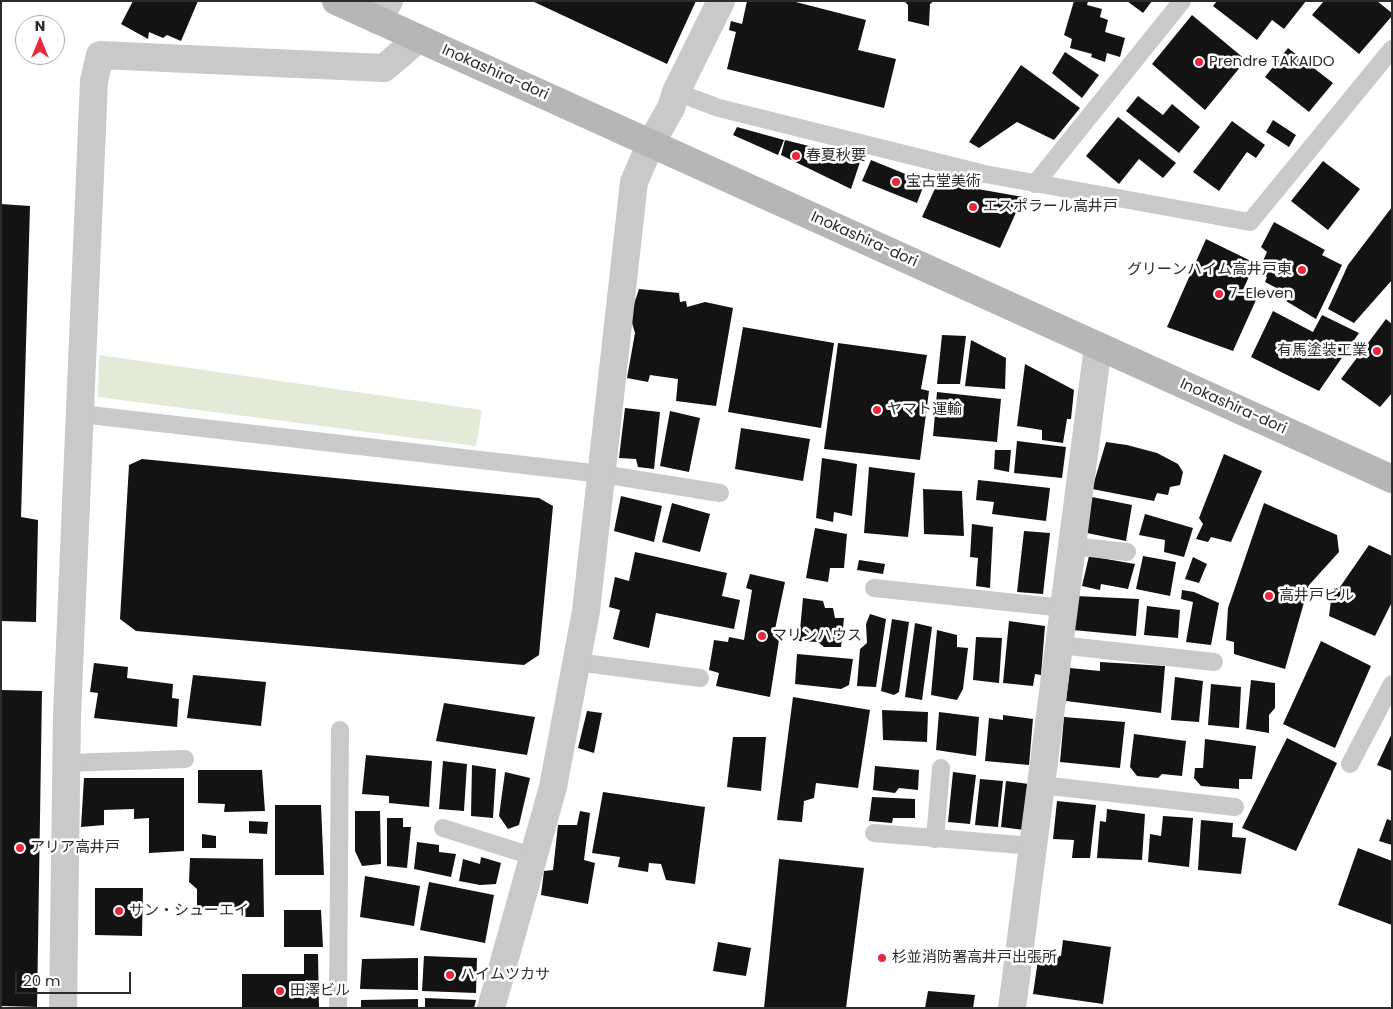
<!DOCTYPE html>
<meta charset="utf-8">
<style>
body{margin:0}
#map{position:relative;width:1393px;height:1009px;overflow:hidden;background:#fff;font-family:Poppins,sans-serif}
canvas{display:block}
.frame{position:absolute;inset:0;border:2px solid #2c2c2c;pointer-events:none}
.north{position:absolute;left:15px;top:15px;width:50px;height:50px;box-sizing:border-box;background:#fff;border:1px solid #ababab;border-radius:50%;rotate:0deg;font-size:14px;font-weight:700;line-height:20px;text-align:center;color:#2c2c2c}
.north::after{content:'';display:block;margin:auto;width:18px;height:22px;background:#ea273c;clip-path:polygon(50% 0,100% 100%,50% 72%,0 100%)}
.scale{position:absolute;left:15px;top:972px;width:116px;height:22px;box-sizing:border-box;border:2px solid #2c2c2c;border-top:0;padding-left:6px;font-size:15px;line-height:18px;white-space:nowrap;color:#2c2c2c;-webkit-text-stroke:4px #fff;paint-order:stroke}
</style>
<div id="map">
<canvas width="1393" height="1009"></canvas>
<div class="frame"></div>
<div class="north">N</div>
<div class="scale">20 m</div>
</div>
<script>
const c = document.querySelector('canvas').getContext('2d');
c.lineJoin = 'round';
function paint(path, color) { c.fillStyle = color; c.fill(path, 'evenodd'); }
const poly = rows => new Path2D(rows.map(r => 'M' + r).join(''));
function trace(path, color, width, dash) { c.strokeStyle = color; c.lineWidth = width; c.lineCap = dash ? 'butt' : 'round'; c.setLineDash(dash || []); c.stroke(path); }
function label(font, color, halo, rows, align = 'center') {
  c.font = font + ' Poppins,"Noto Sans JP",sans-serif'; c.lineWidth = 5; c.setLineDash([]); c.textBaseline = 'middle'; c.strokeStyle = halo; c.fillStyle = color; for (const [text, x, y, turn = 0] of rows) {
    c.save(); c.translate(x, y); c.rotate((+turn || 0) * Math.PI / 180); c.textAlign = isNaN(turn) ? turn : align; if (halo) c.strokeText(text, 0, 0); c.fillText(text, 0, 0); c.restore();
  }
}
const green = poly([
 [99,355,482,410,476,446,98,397]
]);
const building = poly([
 [133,1,198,1,181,41,167,35,163,38,149,32,148,39,121,24],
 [532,1,696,1,667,64],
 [747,1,792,1,866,20,858,50,896,59,884,108,727,69,736,32,729,30,731,21,742,24],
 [904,1,934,1,930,4,929,26,908,21,908,5],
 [1074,1,1088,1,1087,5,1102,9,1100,17,1108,20,1105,32,1125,38,1120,57,1107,53,1105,62,1091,57,1092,54,1070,48,1072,39,1064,35],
 [1127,1,1152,1,1143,13],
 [1217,1,1306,1,1284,29,1272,20,1257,40,1213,6],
 [1324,1,1377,1,1392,13,1392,16,1359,54,1312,15],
 [1192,15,1246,60,1205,110,1152,64],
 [1288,48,1333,83,1309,112,1265,77],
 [1065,52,1099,75,1082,98,1052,73],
 [1021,65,1080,108,1054,140,1017,122,979,148,969,142],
 [1138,96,1163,115,1172,104,1200,127,1179,153,1126,111],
 [1118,117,1176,163,1163,178,1139,159,1119,184,1086,156],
 [1273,120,1296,135,1289,147,1266,132],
 [1232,121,1265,145,1256,158,1247,152,1219,191,1193,172],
 [737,127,784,140,778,155,733,135],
 [785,140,861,159,851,189,781,155],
 [871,160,925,182,917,203,862,181],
 [1323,161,1360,189,1328,230,1291,201],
 [938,182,1023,197,1000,248,922,217],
 [1,204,30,206,21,517,38,520,36,622,1,621],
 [1392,207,1392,280,1354,323,1328,309,1348,265],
 [1274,222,1325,250,1322,255,1342,265,1316,319,1286,301,1290,295,1265,282,1267,277,1261,274,1265,267,1262,263,1267,252,1261,247],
 [1206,239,1255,263,1242,292,1256,300,1233,351,1167,327],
 [639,289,679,293,680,302,686,301,687,307,705,302,733,308,716,406,676,401,678,379,650,375,648,382,627,378,635,333,630,316],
 [1273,311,1313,332,1322,315,1359,333,1319,391,1251,357],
 [1386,319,1392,324,1392,393,1380,407,1341,379],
 [743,327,834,343,821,428,728,412],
 [942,335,966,336,960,384,937,384],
 [971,340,1006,358,1005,389,965,386],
 [838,343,927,355,921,389,929,391,920,460,824,449],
 [1025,364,1074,390,1071,419,1067,419,1063,443,1042,440,1042,430,1017,426],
 [937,392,1001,399,997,442,933,436],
 [625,408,660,412,654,469,638,467,636,459,619,458],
 [670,411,700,418,689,472,660,466],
 [741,428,810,439,803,481,735,469],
 [1017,441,1066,447,1062,478,1014,473],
 [1106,442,1127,445,1157,453,1178,464,1183,472,1180,485,1170,487,1168,495,1157,493,1154,501,1092,489],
 [995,450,1011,450,1009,472,994,469],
 [1224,454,1262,471,1231,542,1211,537,1208,542,1196,539,1203,524,1199,518],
 [822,458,857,464,852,516,834,512,833,522,816,518],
 [142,459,539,498,553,506,539,655,524,665,136,631,120,619,129,465],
 [869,467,915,473,908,537,864,533],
 [978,480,1050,488,1046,521,992,514,994,502,976,500],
 [923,489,962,491,964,536,924,534],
 [621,496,662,506,654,542,614,531],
 [1092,497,1132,505,1126,541,1087,533],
 [672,503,710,514,700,552,662,542],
 [1264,503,1337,535,1339,552,1309,585,1285,669,1234,654,1234,642,1226,640,1228,608],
 [1145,514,1193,528,1184,557,1164,552,1165,540,1139,535],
 [972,524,993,527,990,588,976,586,978,558,970,557],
 [815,528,847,534,844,568,830,568,828,582,806,578],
 [1024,531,1050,533,1043,594,1017,592],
 [1369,545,1392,556,1392,602,1375,636,1329,616,1331,600],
 [635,552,727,573,722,596,740,600,734,629,656,613,649,648,613,639,620,610,609,607,615,577,629,581],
 [1089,556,1135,564,1128,589,1101,584,1100,590,1082,586],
 [1143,556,1176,562,1170,596,1136,589],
 [1193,557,1207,564,1199,583,1185,579],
 [859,560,885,564,883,574,857,570],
 [750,574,785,582,774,634,780,634,770,697,716,686,719,673,709,670,714,640,728,642,729,637,744,640,752,590,746,588],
 [1182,590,1194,592,1219,603,1211,645,1186,642,1193,602,1181,599],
 [1076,596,1139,599,1136,636,1073,630],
 [803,598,823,601,825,608,833,608,835,618,844,618,841,647,824,647,818,642,799,641],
 [1147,606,1180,610,1178,638,1144,635],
 [870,614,886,619,876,687,857,686,860,649,867,643,866,624],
 [892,619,909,622,899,692,894,695,881,691],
 [1009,621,1045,626,1041,675,1035,674,1033,686,1003,683],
 [915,623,932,627,922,700,905,697],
 [937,630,957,635,957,647,968,648,963,689,957,700,931,695],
 [976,637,1002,638,999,683,973,680],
 [1321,641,1371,666,1335,748,1283,724],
 [797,654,853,659,849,685,841,689,795,684],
 [1100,662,1165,666,1161,713,1066,701,1070,668,1100,671],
 [94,663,128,667,127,678,173,684,172,698,179,699,177,727,94,718,98,693,90,692],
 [193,675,266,682,261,726,187,718],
 [1175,677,1203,681,1199,722,1171,720],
 [1251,680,1275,683,1275,708,1269,715,1269,733,1246,729],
 [1211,684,1241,687,1239,728,1208,725],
 [1,690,42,691,37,1007,1,1006],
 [793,697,870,710,858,788,816,783,814,798,804,801,802,822,777,820],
 [444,703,535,717,527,755,436,741],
 [882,710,928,712,927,742,883,740],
 [587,711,602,713,594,753,578,748],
 [939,712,979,717,976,756,936,750],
 [1003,715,1033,719,1029,765,985,761,989,718,1003,720],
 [1064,717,1125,722,1120,768,1060,762],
 [1392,733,1392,771,1377,765],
 [1134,734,1186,741,1182,776,1162,774,1158,778,1137,776,1130,767],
 [733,737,766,737,761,791,727,787],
 [1287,738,1337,763,1296,851,1242,828],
 [1205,739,1256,746,1252,779,1239,779,1239,789,1201,786,1194,778,1195,768,1203,768],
 [366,755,432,761,429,807,389,803,389,796,362,794],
 [443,761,467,764,464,811,439,809],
 [472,765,496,769,493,818,471,816],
 [875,766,919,770,918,790,899,788,895,793,873,790],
 [198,770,262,770,265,811,224,812,225,804,198,803],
 [505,772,530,778,519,825,508,829,499,816],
 [953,772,976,775,970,824,948,822],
 [84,778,184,778,184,851,149,853,149,818,134,819,134,809,104,810,104,825,81,827],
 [980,779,1003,781,998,827,975,825],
 [1006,781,1029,784,1024,830,1001,827],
 [603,792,705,807,695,884,666,880,661,864,649,863,648,872,618,867,620,857,592,853],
 [872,797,915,799,915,818,893,818,892,823,869,821],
 [1057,801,1096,805,1090,858,1072,858,1074,840,1053,839],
 [275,805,321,805,324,875,275,875],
 [1107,809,1145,814,1142,860,1097,858,1100,821,1106,822],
 [355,811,380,811,381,864,362,866,355,851],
 [580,811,590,813,584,860,595,863,588,904,541,895,544,871,553,870,558,825,577,825],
 [1163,816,1193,818,1189,867,1148,862,1150,834,1161,836],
 [387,818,403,818,403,827,411,827,407,868,387,866],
 [1387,819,1392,821,1392,845,1379,841],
 [1201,820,1233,823,1232,837,1246,838,1241,874,1198,870],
 [249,821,268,822,267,834,249,833],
 [202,834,216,836,216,848,202,848],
 [417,842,439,845,439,852,456,854,451,877,414,869],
 [1358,848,1392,861,1392,925,1338,905],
 [481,857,501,863,496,884,480,885,459,881,463,859,480,864],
 [190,858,263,859,264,917,243,917,243,908,197,908,197,889,189,882],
 [779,859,864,868,846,1008,764,1008],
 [365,876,420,886,414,926,360,917],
 [429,882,494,895,485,943,420,930],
 [95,888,143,888,142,936,95,935],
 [284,910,321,910,323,947,284,947],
 [1063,940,1111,947,1103,1004,1033,994,1039,953,1061,956],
 [718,942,751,948,746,976,713,971],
 [304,954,318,954,319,1008,242,1008,242,974,304,974],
 [424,956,477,958,476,993,422,991],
 [418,958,418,990,360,989,362,959],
 [928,991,975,995,973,1008,925,1008],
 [425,998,476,1000,474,1008,425,1008],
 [418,999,418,1008,361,1008,361,1000]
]);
const service = poly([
 [676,92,719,108,985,174,1250,222,1392,49],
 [1035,184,1182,1],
 [81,414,602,474,720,493],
 [1072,546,1127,552],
 [874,588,1064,608],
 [1059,645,1214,662],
 [576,662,700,678],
 [67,763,185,759],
 [1350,764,1392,684],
 [1041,785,1235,807],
 [443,828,535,857],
 [874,833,1033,846],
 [935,839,941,768],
 [338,1008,340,730]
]);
const minor = poly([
 [377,20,389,1],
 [63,1008,67,715,94,81,100,55,384,68,418,39],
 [491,1008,553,787,586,611,634,182,651,143,671,108,676,92,721,1],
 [1012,1008,1098,346]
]);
const secondary = poly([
 [336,1,1392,479]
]);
const markers = [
 [1199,62,5,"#ea273c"],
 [796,156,5,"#ea273c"],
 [896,182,5,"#ea273c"],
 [973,207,5,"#ea273c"],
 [1302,270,5,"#ea273c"],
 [1219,294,5,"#ea273c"],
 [1377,351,5,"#ea273c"],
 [877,410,5,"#ea273c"],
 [1269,596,5,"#ea273c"],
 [762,636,5,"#ea273c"],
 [20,848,5,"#ea273c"],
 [119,911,5,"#ea273c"],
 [882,958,5,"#ea273c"],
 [450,975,5,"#ea273c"],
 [280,991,5,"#ea273c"]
];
const poiNames = [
 ["Prendre TAKAIDO",1209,62],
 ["春夏秋要",806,156],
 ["宝古堂美術",906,182],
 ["エスポラール高井戸",983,207],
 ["グリーンハイム高井戸東",1292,270,"right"],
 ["7-Eleven",1229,294],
 ["有馬塗装工業",1367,351,"right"],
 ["ヤマト運輸",887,410],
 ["高井戸ビル",1279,596],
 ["マリンハウス",772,636],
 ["アリア高井戸",30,848],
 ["サン・シューエイ",129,911],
 ["杉並消防署高井戸出張所",892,958],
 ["ハイムツカサ",460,975],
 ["田澤ビル",290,991]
];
const streetNames = [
 ["Inokashira-dori",495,73,24],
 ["Inokashira-dori",864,240,24],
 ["Inokashira-dori",1233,407,24]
];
paint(green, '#e3ead8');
paint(building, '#131313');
trace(service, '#c9c9c9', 18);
trace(minor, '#c9c9c9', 28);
trace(secondary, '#b6b6b6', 28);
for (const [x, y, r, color] of markers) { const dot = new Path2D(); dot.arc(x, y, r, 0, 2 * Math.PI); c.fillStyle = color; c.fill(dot); trace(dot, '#fff', 2); }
label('15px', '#2c2c2c', '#fff', poiNames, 'left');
label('15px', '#2c2c2c', '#fff', streetNames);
</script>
